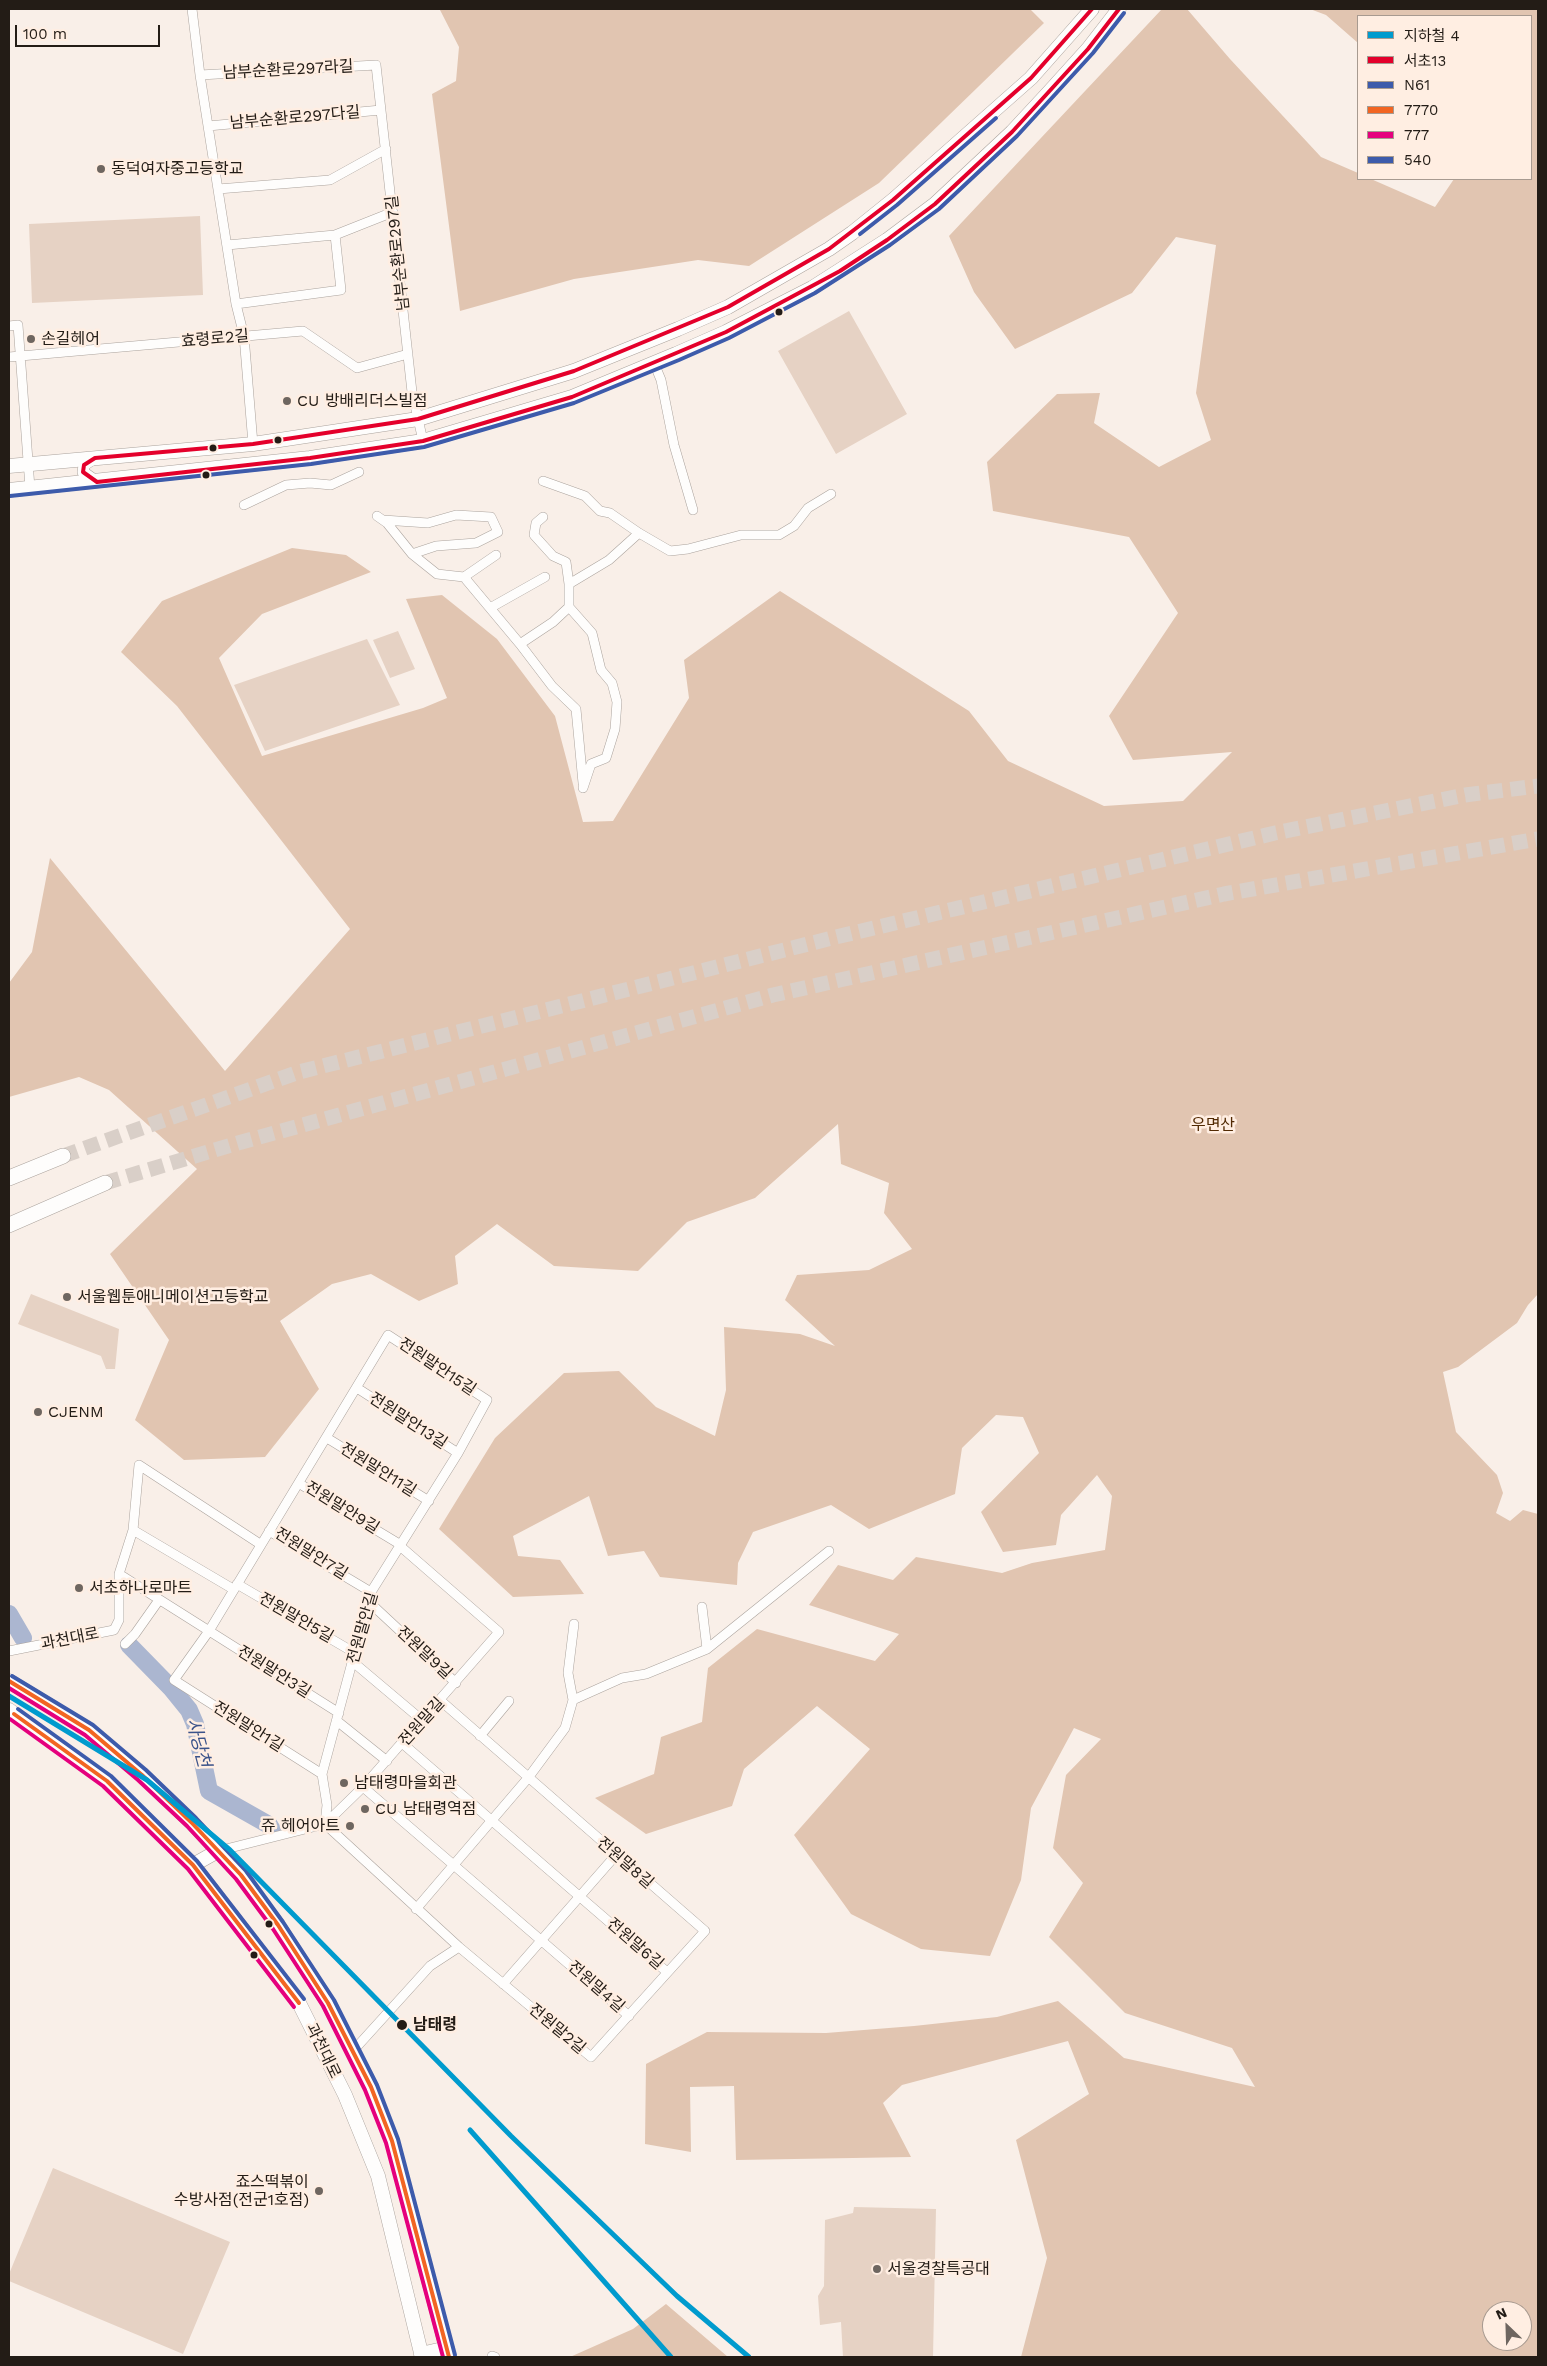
<!DOCTYPE html>
<meta charset="utf-8">
<style>
body{margin:0}
#map{position:relative;width:1547px;height:2366px;overflow:hidden;background:#f9efe8;font-family:"Work Sans","Noto Sans KR",sans-serif}
canvas{display:block}
.frame{position:absolute;inset:0;border:10px solid #231c16;pointer-events:none}
.legend{position:absolute;left:1357px;top:15px;width:175px;height:165px;box-sizing:border-box;background:#ffeee2;border:1px solid #a79a90;margin:0;padding:6px 9px;list-style:none;font-size:15px;color:#231c16}
.legend li{display:flex;align-items:center;gap:10px;height:25px}
.legend b{width:25px;border:1px solid #a79a90}
.north{position:absolute;left:1482px;top:2301px;width:50px;height:50px;box-sizing:border-box;background:#ffeee2;border:1px solid #a79a90;border-radius:50%;rotate:336deg;font-size:14px;font-weight:700;line-height:20px;text-align:center;color:#231c16}
.north::after{content:'';display:block;margin:auto;width:18px;height:22px;background:#6e6660;clip-path:polygon(50% 0,100% 100%,50% 72%,0 100%)}
.scale{position:absolute;left:15px;top:25px;width:145px;height:22px;box-sizing:border-box;border:2px solid #231c16;border-top:0;padding-left:6px;font-size:15px;line-height:18px;white-space:nowrap;color:#231c16;-webkit-text-stroke:4px #ffeee2;paint-order:stroke}
</style>
<div id="map">
<canvas width="1547" height="2366"></canvas>
<div class="frame"></div>
<ul class="legend">
<li><b style="height:6px;background:#009bce"></b>지하철 4</li>
<li><b style="height:6px;background:#e4002b"></b>서초13</li>
<li><b style="height:6px;background:#3d5bab"></b>N61</li>
<li><b style="height:6px;background:#f26522"></b>7770</li>
<li><b style="height:6px;background:#e5007d"></b>777</li>
<li><b style="height:6px;background:#3d5bab"></b>540</li>
</ul>
<div class="north">N</div>
<div class="scale">100 m</div>
</div>
<script>
const c = document.querySelector('canvas').getContext('2d');
c.lineJoin = 'round';
function paint(path, color) { c.fillStyle = color; c.fill(path, 'evenodd'); }
const poly = rows => new Path2D(rows.map(r => 'M' + r).join(''));
function trace(path, color, width, dash) { c.strokeStyle = color; c.lineWidth = width; c.lineCap = dash ? 'butt' : 'round'; c.setLineDash(dash || []); c.stroke(path); }
function label(font, color, halo, rows, align = 'center') {
  c.font = font + ' "Work Sans","Noto Sans KR",sans-serif'; c.lineWidth = 5; c.setLineDash([]); c.textBaseline = 'middle'; c.strokeStyle = halo; c.fillStyle = color; for (const [text, x, y, turn = 0] of rows) {
    c.save(); c.translate(x, y); c.rotate((+turn || 0) * Math.PI / 180); c.textAlign = isNaN(turn) ? turn : align; if (halo) c.strokeText(text, 0, 0); c.fillText(text, 0, 0); c.restore();
  }
}
const green = poly([
 [200,216,203,295,32,303,29,224],
 [849,311,907,414,836,454,778,351],
 [398,631,415,669,390,678,373,640],
 [367,639,400,705,265,751,234,685],
 [31,1294,119,1329,115,1369,106,1369,101,1356,18,1324],
 [53,2168,230,2242,183,2354,9,2281,9,2274],
 [854,2207,936,2209,933,2357,843,2357,841,2322,820,2325,818,2296,824,2286,825,2220,853,2213]
]);
const forest = poly([
 [430,9,1030,9,1044,23,879,183,749,266,698,260,574,279,460,311,432,94,456,81,459,47,440,10],
 [1162,9,1187,9,1230,59,1321,157,1358,173,1358,179,1371,179,1435,207,1454,179,1531,179,1531,16,1358,16,1358,43,1326,15,1310,9,1538,9,1538,1294,1528,1305,1517,1323,1458,1367,1443,1372,1456,1432,1497,1475,1503,1493,1496,1513,1510,1521,1523,1510,1538,1514,1538,2357,1021,2357,1047,2258,1016,2140,1089,2094,1068,2041,902,2085,883,2103,911,2157,736,2160,734,2086,690,2087,691,2152,645,2144,646,2064,707,2032,826,2033,914,2026,997,2017,1058,2001,1124,2058,1255,2087,1232,2048,1125,2013,1049,1937,1083,1883,1053,1848,1066,1775,1101,1739,1074,1728,1031,1808,1021,1880,990,1956,921,1949,851,1914,794,1835,870,1749,817,1706,744,1769,732,1806,646,1834,595,1798,654,1774,661,1737,702,1722,708,1668,757,1629,875,1661,899,1634,809,1605,838,1565,893,1580,916,1557,1002,1573,1032,1563,1105,1550,1112,1496,1097,1475,1061,1515,1056,1545,1003,1552,981,1512,1039,1453,1023,1417,996,1415,962,1448,955,1494,869,1529,831,1505,753,1532,738,1563,737,1585,660,1577,644,1551,608,1556,589,1496,513,1536,518,1556,560,1560,584,1594,513,1597,439,1529,495,1438,564,1373,619,1371,656,1407,715,1436,726,1390,724,1327,800,1334,835,1346,785,1300,797,1275,869,1270,912,1249,884,1213,889,1183,841,1164,838,1124,755,1198,687,1222,638,1271,554,1266,497,1224,455,1256,458,1284,419,1301,371,1274,332,1284,280,1321,319,1389,265,1457,184,1460,135,1420,169,1340,110,1254,197,1169,109,1090,79,1077,9,1097,9,983,32,952,50,858,225,1071,350,929,177,706,121,652,162,601,292,548,346,555,371,572,262,614,219,658,262,756,423,708,447,698,406,599,442,595,497,639,555,716,583,822,613,821,689,698,684,660,780,591,969,711,1008,761,1104,806,1183,801,1232,752,1133,760,1109,716,1178,613,1129,537,993,511,987,462,1057,394,1100,393,1094,423,1159,467,1211,440,1196,393,1216,245,1176,237,1132,293,1015,349,974,292,949,236],
 [1492,2311,1522,2311,1522,2341,1492,2341],
 [666,2304,728,2357,570,2357,633,2329]
]);
const river = poly([
 [9,1614,23,1638],
 [129,1645,172,1689,189,1710,195,1724,209,1791,269,1825,272,1830]
]);
const highwayTunnel = poly([
 [63,1156,299,1072,836,937,1275,833,1465,795,1538,786],
 [105,1183,238,1143,773,995,1224,894,1538,839]
]);
const street = poly([
 [192,9,200,75,236,304,244,336,253,444],
 [200,75,376,65,412,392,423,441],
 [208,126,381,110],
 [218,189,330,180,386,149],
 [227,245,335,235,393,212],
 [236,304,341,290,335,235],
 [9,326,18,325,30,488],
 [9,357,303,331,357,368,408,354],
 [654,363,661,380,674,445,693,510],
 [543,481,585,496,600,511,610,513,639,533,670,551,688,549,741,535,779,535,794,526,808,508,831,494],
 [244,505,286,485,310,483,331,485,359,472],
 [377,516,387,523,412,554,437,574,464,577],
 [543,517,536,523,534,535,553,556,566,562,569,584],
 [383,520,428,523,456,515,491,517,498,532,476,543,436,546,412,554],
 [496,555,464,577,520,644,553,622,569,607,569,584,609,560,639,533],
 [569,607,592,633,601,670,612,683,617,702,615,729,606,758,591,764,583,788],
 [490,608,545,577],
 [520,644,552,686,576,709,583,783],
 [357,1388,458,1453],
 [327,1438,429,1501],
 [300,1484,401,1545],
 [133,1530,233,1589],
 [269,1531,371,1592],
 [119,1574,339,1713],
 [237,1584,355,1653],
 [369,1602,456,1683],
 [702,1607,707,1649],
 [125,1644,135,1634,159,1600],
 [9,1651,114,1630,119,1620,119,1574,133,1530,139,1465,260,1544],
 [353,1662,423,1721],
 [573,1700,568,1673,574,1624],
 [337,1721,387,1761],
 [480,1736,509,1701],
 [402,1743,667,1972],
 [322,1774,174,1680,209,1631,388,1335,487,1400,458,1453,371,1592,322,1774,327,1805,325,1824],
 [363,1787,629,2016],
 [325,1824,459,1947,591,2057,705,1931,441,1701],
 [218,1851,325,1824,363,1787,499,1632,400,1546],
 [416,1909,528,1778,565,1728,573,1700,622,1678,646,1674,707,1649,829,1551],
 [503,1984,616,1855],
 [353,2051,430,1966,459,1947],
 [492,2356,495,2357]
]);
const secondary = poly([
 [95,458,84,465,83,472,97,482]
]);
const primary = poly([
 [9,466,253,444,418,419,574,371,678,329,728,307,829,249,852,233,893,200,1031,78,1092,9],
 [9,490,310,458,423,441,572,397,676,354,726,332,812,288,887,240,935,204,1012,132,1050,91,1088,49,1119,9],
 [9,1681,89,1730,142,1775,191,1822,241,1875,278,1925,328,2003,371,2087,392,2141,449,2357],
 [9,1710,107,1781,193,1865,299,2003,345,2095,378,2176,422,2357],
 [193,1865,218,1851],
 [421,2354,447,2348]
]);
const highway = poly([
 [9,1178,63,1156],
 [9,1225,105,1183]
]);
const bus1 = poly([
 [1092,9,1031,78,893,200,829,249,728,307,574,371,418,419,253,444,95,458,84,465,83,472,97,482,310,458,423,441,572,397,726,332,840,271,887,240,935,204,1012,132,1088,49,1119,9]
]);
const bus2 = poly([
 [860,234,897,205,996,118],
 [10,496,311,464,424,447,574,403,679,360,729,338,815,293,890,245,939,209,1017,136,1093,53,1124,13]
]);
const bus3 = poly([
 [9,1681,89,1730,142,1775,191,1822,241,1875,278,1925,328,2003,371,2087,392,2141,449,2357],
 [14,1714,107,1781,193,1865,299,2003]
]);
const bus4 = poly([
 [9,1688,85,1735,138,1780,187,1826,236,1879,273,1929,323,2006,365,2090,386,2143,443,2357],
 [10,1719,103,1786,188,1869,294,2007]
]);
const bus5 = poly([
 [12,1676,93,1725,146,1770,196,1818,246,1871,283,1922,334,2000,377,2085,398,2139,455,2355],
 [18,1709,111,1776,197,1861,304,1999]
]);
const metro1 = poly([
 [9,1696,147,1780,230,1850,511,2136,677,2296,749,2357],
 [470,2130,671,2357]
]);
const markers = [
 [101,169,5,"#6e6660"],
 [779,312,4.5,"#231c16"],
 [31,339,5,"#6e6660"],
 [287,401,5,"#6e6660"],
 [278,440,4.5,"#231c16"],
 [213,448,4.5,"#231c16"],
 [206,475,4.5,"#231c16"],
 [67,1297,5,"#6e6660"],
 [38,1412,5,"#6e6660"],
 [79,1588,5,"#6e6660"],
 [344,1783,5,"#6e6660"],
 [365,1809,5,"#6e6660"],
 [350,1826,5,"#6e6660"],
 [269,1924,4.5,"#231c16"],
 [254,1955,4.5,"#231c16"],
 [402,2025,6,"#231c16"],
 [319,2191,5,"#6e6660"],
 [877,2269,5,"#6e6660"]
];
const streetNames = [
 ["남부순환로297라길",288,70,-3],
 ["남부순환로297다길",295,118,-5],
 ["남부순환로297길",398,253,-96],
 ["효령로2길",215,339,-5],
 ["전원말안15길",437,1367,34],
 ["전원말안13길",408,1421,33],
 ["전원말안11길",378,1470,32],
 ["전원말안9길",342,1508,32],
 ["전원말안7길",311,1554,32],
 ["전원말안5길",296,1618,30],
 ["전원말안길",363,1628,-74],
 ["과천대로",70,1639,-11],
 ["전원말9길",424,1653,43],
 ["전원말안3길",274,1672,32],
 ["전원말길",422,1722,-48],
 ["전원말안1길",248,1727,32],
 ["전원말8길",625,1863,41],
 ["전원말6길",635,1944,41],
 ["전원말4길",596,1987,41],
 ["전원말2길",557,2029,40],
 ["과천대로",323,2051,64]
];
const poiNames = [
 ["동덕여자중고등학교",111,169],
 ["손길헤어",41,339],
 ["CU 방배리더스빌점",297,401],
 ["서울웹툰애니메이션고등학교",77,1297],
 ["CJENM",48,1412],
 ["서초하나로마트",89,1588],
 ["남태령마을회관",354,1783],
 ["CU 남태령역점",375,1809],
 ["쥬 헤어아트",340,1826,"right"],
 ["죠스떡볶이",309,2182,"right"],
 ["수방사점(전군1호점)",309,2200,"right"],
 ["서울경찰특공대",887,2269]
];
const parkNames = [
 ["우면산",1213,1125]
];
const stopNames = [
 ["남태령",413,2025]
];
const waterNames = [
 ["사당천",198,1743,75]
];
paint(green, '#e6d2c4');
paint(forest, '#e1c5b1');
trace(river, '#abb6d0', 18);
trace(highwayTunnel, '#d9cfc8', 15, [15, 8]);
trace(street, '#aba39d', 10);
trace(secondary, '#aba39d', 12);
trace(primary, '#aba39d', 15);
trace(highway, '#aba39d', 16);
trace(street, '#fefdfc', 9);
trace(secondary, '#fefdfc', 11);
trace(primary, '#fefdfc', 14);
trace(highway, '#fefdfc', 15);
trace(bus1, '#e4002b', 4);
trace(bus2, '#3d5bab', 4);
trace(bus3, '#f26522', 4);
trace(bus4, '#e5007d', 4);
trace(bus5, '#3d5bab', 4);
trace(metro1, '#009bce', 5);
for (const [x, y, r, color] of markers) { const dot = new Path2D(); dot.arc(x, y, r, 0, 2 * Math.PI); c.fillStyle = color; c.fill(dot); trace(dot, '#ffeee2', 2); }
label('16px', '#231c16', '#ffeee2', streetNames);
label('16px', '#231c16', '#ffeee2', poiNames, 'left');
label('16px', '#522a03', '#ffeee2', parkNames);
label('bold 16px', '#231c16', '#ffeee2', stopNames, 'left');
label('italic 18px', '#3b538a', '#ffeee2', waterNames);
</script>
